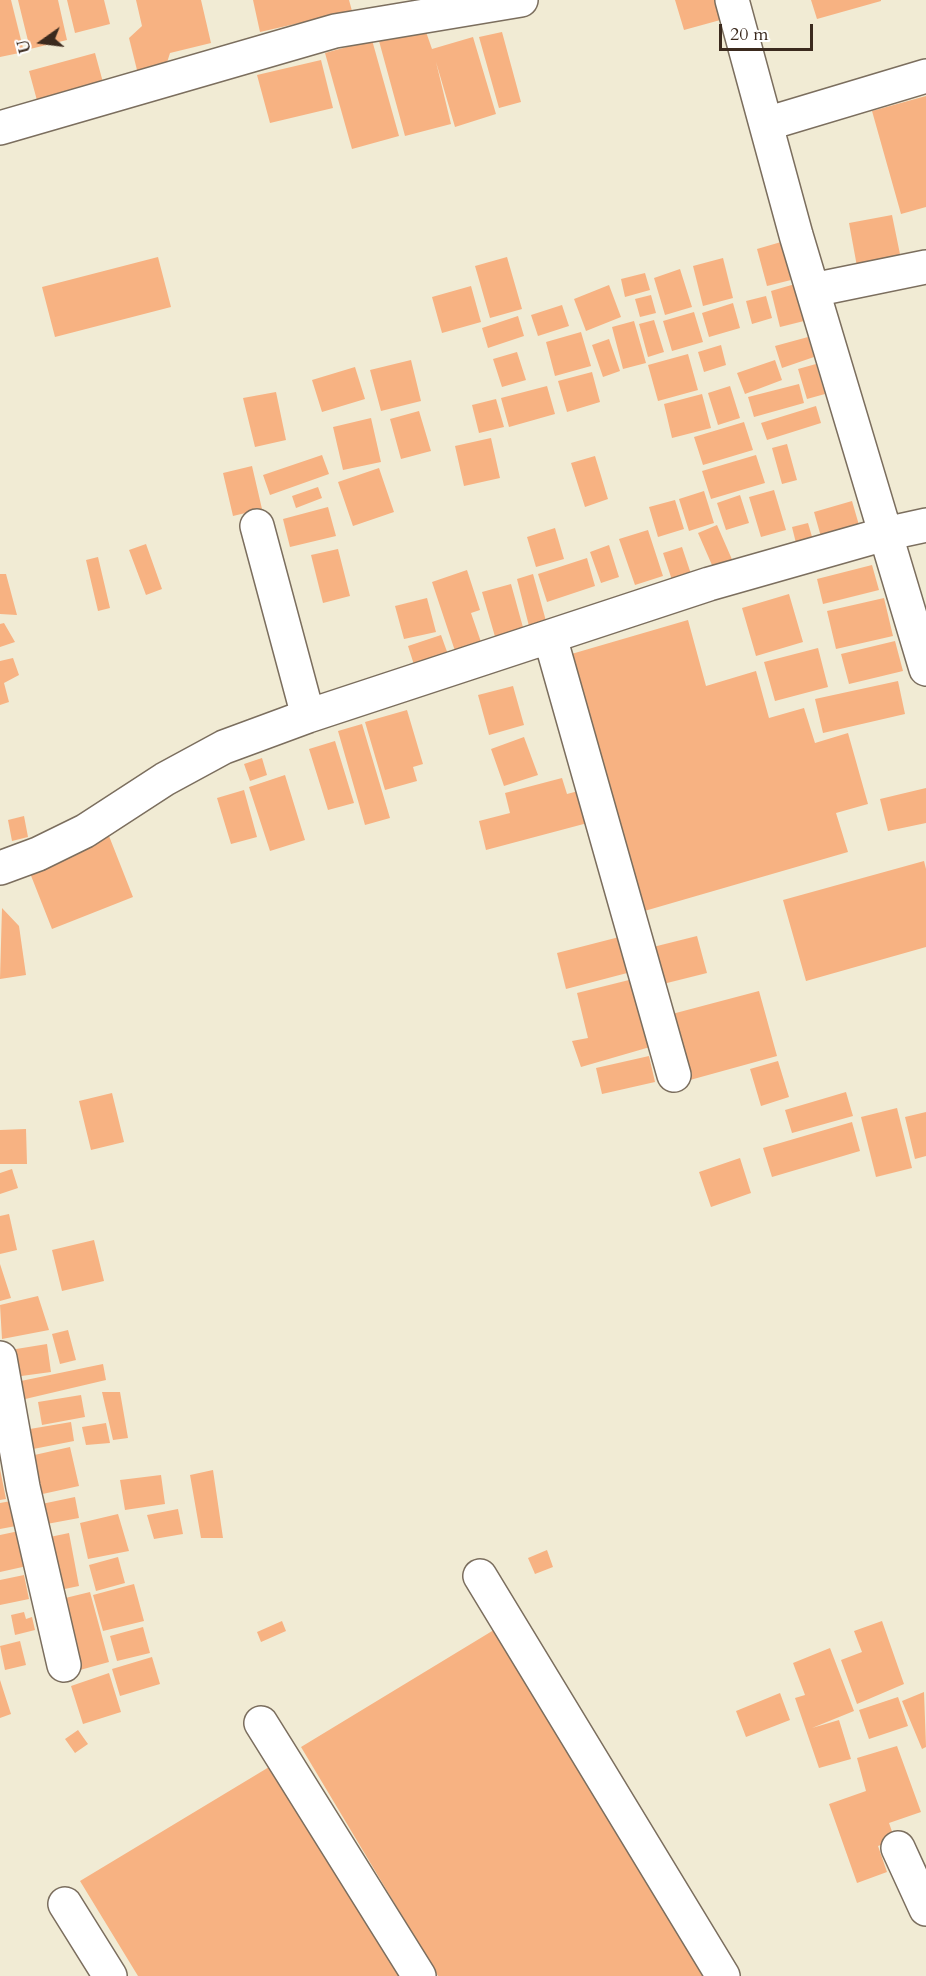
<!DOCTYPE html>
<style>
body{margin:0}
#map{position:relative;width:926px;height:1976px;overflow:hidden;background:#f1ebd4;font-family:Cardo,serif}
canvas{display:block}
.north{position:absolute;left:12px;top:12px;width:60px;height:60px;-webkit-text-stroke:4px #fff;paint-order:stroke;rotate:256deg;font-size:16px;font-weight:700;line-height:24px;text-align:center;color:#3b2a1e}
.north::after{content:'';display:block;margin:auto;width:21px;height:27px;background:#3b2a1e;clip-path:polygon(50% 0,100% 100%,50% 72%,0 100%)}
.scale{position:absolute;left:719px;top:24px;width:94px;height:27px;box-sizing:border-box;border:3px solid #3b2a1e;border-top:0;padding-left:8px;font-size:18px;line-height:21px;white-space:nowrap;color:#3b2a1e;-webkit-text-stroke:4px #fff;paint-order:stroke}
</style>
<div id="map">
<canvas width="926" height="1976"></canvas>
<div class="north">U</div>
<div class="scale">20 m</div>
</div>
<script>
const c = document.querySelector('canvas').getContext('2d');
c.lineJoin = 'round';
function paint(path, color) { c.fillStyle = color; c.fill(path, 'evenodd'); }
const poly = rows => new Path2D(rows.map(r => 'M' + r).join(''));
function trace(path, color, width, dash) { c.strokeStyle = color; c.lineWidth = width; c.lineCap = dash ? 'butt' : 'round'; c.setLineDash(dash || []); c.stroke(path); }
const building = poly([
 [0,0,11,0,24,52,0,57],
 [18,0,58,0,67,40,30,49],
 [67,0,104,0,110,24,75,33],
 [136,0,201,0,211,43,170,53,164,72,139,78,129,38,142,26],
 [253,0,349,0,352,11,260,32],
 [675,0,718,0,724,19,684,30],
 [811,0,881,0,881,1,817,19],
 [425,29,432,49,473,37,496,114,455,127,436,62,451,124,405,136,379,41],
 [502,32,521,102,499,108,479,37],
 [372,40,399,136,352,149,325,53],
 [95,53,104,86,38,104,29,71],
 [321,60,333,108,270,123,257,75],
 [926,96,926,207,901,214,872,111],
 [892,215,902,264,858,272,849,223],
 [781,242,791,280,767,286,757,249],
 [158,257,171,307,55,337,42,287],
 [507,257,522,309,490,318,475,266],
 [723,258,733,298,703,306,693,266],
 [680,269,692,307,665,315,654,278],
 [645,273,650,290,625,297,621,279],
 [795,284,804,321,780,327,771,291],
 [609,285,621,317,586,331,574,299],
 [471,286,481,322,442,333,432,297],
 [651,295,656,313,640,317,635,299],
 [766,296,772,318,752,324,746,301],
 [733,303,740,328,709,337,702,313],
 [562,305,569,326,538,336,531,315],
 [694,312,703,342,672,351,663,321],
 [518,316,524,336,488,348,482,328],
 [654,320,664,352,648,357,639,324],
 [634,321,646,363,623,369,612,327],
 [581,332,591,366,555,376,546,342],
 [808,337,814,357,782,368,775,346],
 [609,339,620,371,603,377,592,345],
 [721,345,726,365,704,372,698,352],
 [517,352,526,380,502,387,493,359],
 [688,354,698,390,658,401,648,365],
 [411,360,421,401,381,411,370,370],
 [775,360,782,380,745,394,737,373],
 [816,364,825,394,807,399,798,369],
 [355,367,365,399,322,412,312,380],
 [592,372,600,402,567,412,558,381],
 [799,384,804,403,754,417,748,397],
 [547,386,555,414,509,427,501,398],
 [730,386,740,418,718,425,708,393],
 [276,392,286,440,255,447,243,398],
 [702,394,711,428,672,438,664,404],
 [496,399,504,427,479,433,472,405],
 [816,406,821,423,767,440,761,423],
 [419,411,431,451,401,459,390,419],
 [371,418,381,462,343,470,333,427],
 [744,422,753,450,703,465,694,437],
 [491,438,500,478,464,486,455,446],
 [787,444,797,480,782,484,772,448],
 [322,455,329,474,270,495,263,475],
 [756,455,765,483,711,499,702,471],
 [595,456,608,499,585,507,571,463],
 [252,466,262,509,233,516,223,473],
 [379,468,394,512,353,526,338,482],
 [318,487,322,498,296,508,292,496],
 [774,490,786,530,761,537,749,497],
 [704,491,714,523,689,531,679,499],
 [740,495,749,523,726,530,717,503],
 [675,500,684,529,658,537,649,507],
 [852,501,861,532,823,544,814,512],
 [328,507,336,536,290,547,283,519],
 [808,523,815,547,798,551,792,527],
 [717,525,734,564,715,572,698,533],
 [555,528,564,559,536,567,527,537],
 [648,530,663,576,635,585,619,539],
 [146,544,162,589,146,595,129,550],
 [609,545,619,577,601,583,590,552],
 [682,547,694,583,675,589,663,553],
 [338,549,350,596,323,603,311,555],
 [98,557,110,608,98,611,86,560],
 [587,558,595,586,547,602,538,574],
 [872,565,879,590,823,604,817,579],
 [467,570,480,610,471,613,481,642,455,651,432,582],
 [0,574,6,574,17,615,0,614],
 [533,574,546,621,529,626,517,579],
 [511,584,524,631,496,640,482,592],
 [789,594,803,642,756,656,742,608],
 [427,598,436,632,404,639,395,606],
 [884,598,893,636,836,649,827,611],
 [688,620,706,686,756,671,769,718,804,708,815,743,848,733,868,804,836,813,848,852,641,912,568,655],
 [4,623,15,642,0,647,0,624],
 [441,635,450,660,416,671,408,646],
 [895,641,903,671,849,684,841,654],
 [818,648,828,687,775,701,764,662],
 [13,658,19,675,4,683,9,702,0,705,0,661],
 [898,681,905,714,823,733,815,699],
 [513,686,524,725,489,735,478,695],
 [407,710,423,764,413,767,417,781,385,790,365,722],
 [362,724,390,818,365,825,338,731],
 [524,737,538,775,504,786,491,749],
 [335,741,354,803,328,810,309,749],
 [262,758,267,775,250,781,244,764],
 [285,775,305,840,270,851,249,787],
 [562,778,567,794,586,789,595,821,486,850,479,821,510,813,505,793],
 [926,788,926,823,888,831,880,799],
 [244,790,257,837,231,844,217,798],
 [24,816,28,837,12,841,8,820],
 [109,836,133,897,52,929,28,868],
 [924,861,926,869,926,947,806,981,783,900],
 [2,908,19,926,26,975,0,979],
 [627,935,631,972,566,989,557,953],
 [697,936,707,973,655,986,645,949],
 [633,979,650,1047,581,1067,572,1041,588,1038,577,993],
 [759,991,777,1056,690,1080,672,1014],
 [649,1056,655,1082,602,1094,596,1068],
 [778,1061,789,1097,761,1106,750,1069],
 [846,1092,853,1116,792,1133,785,1110],
 [112,1093,124,1142,91,1150,79,1101],
 [897,1108,912,1168,876,1177,861,1117],
 [926,1112,926,1156,915,1159,905,1117],
 [852,1122,860,1151,772,1177,763,1148],
 [26,1129,27,1164,0,1164,0,1130],
 [740,1158,751,1193,711,1207,699,1172],
 [12,1169,18,1188,0,1194,0,1173],
 [9,1214,17,1250,0,1254,0,1216],
 [94,1240,104,1281,62,1291,52,1250],
 [0,1264,11,1298,0,1301],
 [38,1296,49,1330,2,1339,0,1305],
 [68,1330,76,1360,60,1364,52,1334],
 [47,1344,51,1372,14,1377,10,1350],
 [103,1364,106,1380,21,1400,16,1382],
 [102,1392,120,1392,128,1438,113,1440],
 [81,1395,85,1417,42,1425,38,1402],
 [71,1422,74,1441,28,1450,24,1430],
 [106,1423,110,1443,86,1445,82,1427],
 [70,1447,79,1486,38,1495,30,1456],
 [0,1469,6,1499,0,1500],
 [213,1470,223,1538,201,1538,190,1475],
 [161,1475,165,1504,125,1510,120,1480],
 [75,1497,79,1518,36,1526,32,1506],
 [11,1501,16,1526,0,1529,0,1503],
 [178,1509,183,1534,154,1539,147,1515],
 [118,1514,129,1551,88,1559,80,1523],
 [19,1531,27,1566,0,1572,0,1535],
 [69,1533,79,1586,55,1591,45,1538],
 [547,1550,553,1567,535,1574,528,1558],
 [118,1557,125,1583,96,1591,89,1565],
 [24,1575,29,1599,0,1605,0,1580],
 [134,1584,144,1621,103,1631,93,1595],
 [90,1592,109,1662,80,1670,53,1601],
 [24,1612,26,1619,32,1617,35,1630,15,1635,11,1615],
 [282,1621,286,1631,261,1642,257,1632],
 [882,1621,904,1684,857,1704,841,1660,862,1652,854,1631],
 [507,1622,719,1976,438,1976,301,1747],
 [143,1627,150,1653,117,1661,110,1636],
 [20,1641,26,1665,5,1670,0,1646],
 [830,1648,854,1711,812,1728,839,1720,851,1759,819,1768,795,1698,805,1695,793,1663],
 [152,1657,160,1684,120,1696,112,1669],
 [109,1673,121,1712,83,1724,71,1686],
 [0,1680,11,1714,0,1718],
 [924,1692,926,1747,922,1749,902,1701],
 [780,1693,790,1720,746,1737,736,1711],
 [898,1697,908,1726,869,1739,859,1710],
 [78,1730,88,1744,75,1753,65,1739],
 [897,1746,921,1812,889,1823,895,1840,878,1846,887,1872,857,1883,829,1804,866,1791,857,1758],
 [284,1758,415,1976,138,1976,80,1881]
]);
const minor = poly([
 [732,0,796,235,926,669],
 [766,124,926,76],
 [0,128,335,31,521,0],
 [813,290,926,267],
 [257,526,308,716],
 [550,637,674,1075],
 [0,868,38,854,85,831,165,779,224,747,308,716,709,584,885,534,926,525],
 [0,1358,23,1487,64,1665],
 [480,1576,723,1976],
 [261,1723,419,1976],
 [898,1848,926,1909],
 [65,1904,110,1976]
]);
paint(building, '#f7b282');
trace(minor, '#7b6e5e', 36);
trace(minor, '#fff', 33);
</script>
